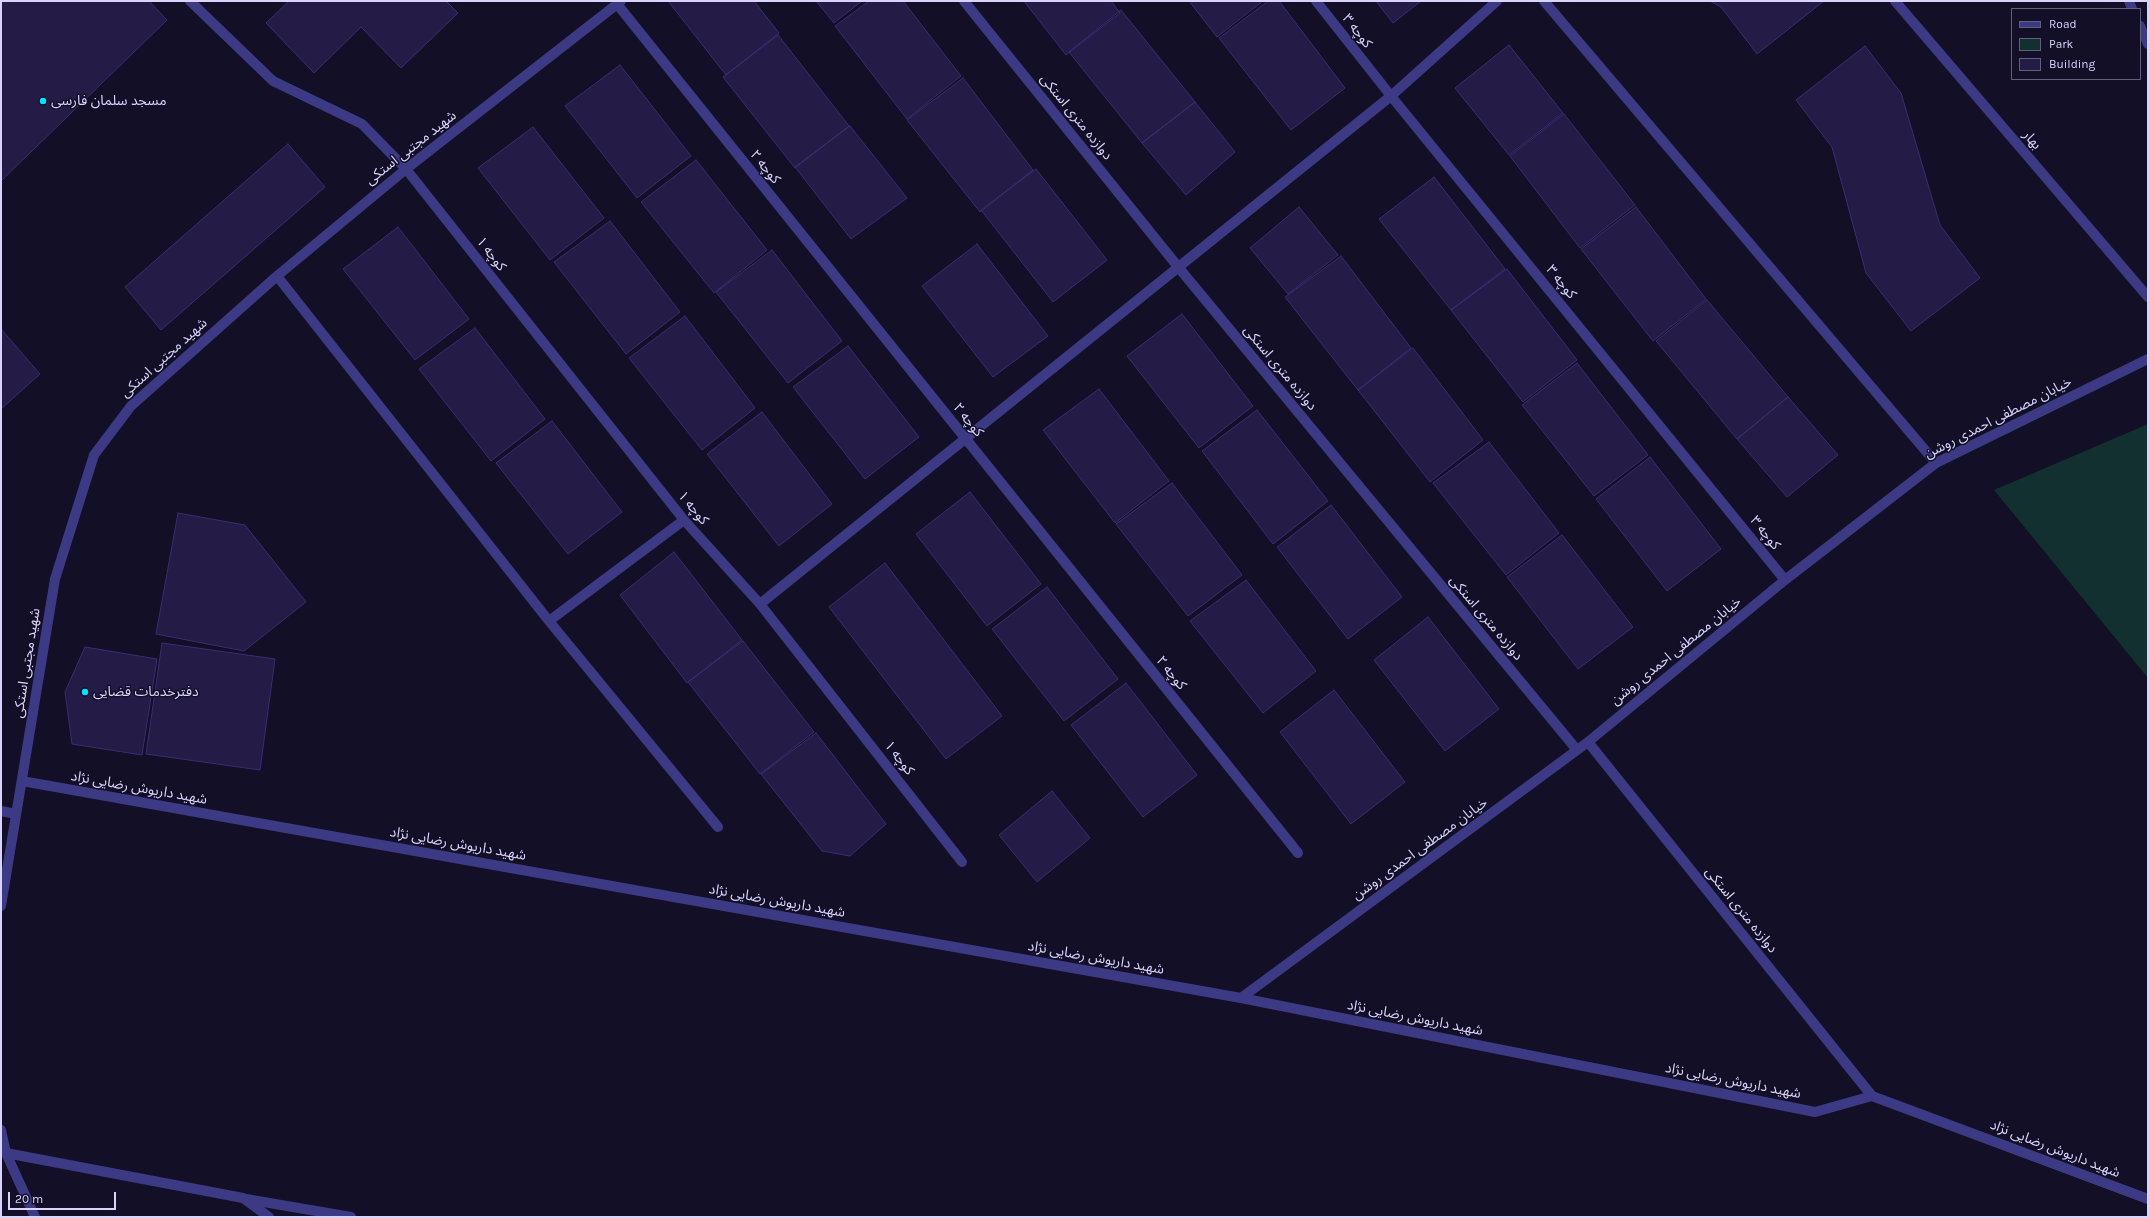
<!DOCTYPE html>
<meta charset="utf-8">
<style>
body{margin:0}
#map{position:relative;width:2149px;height:1218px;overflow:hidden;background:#130f26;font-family:Karla,sans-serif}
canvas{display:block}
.frame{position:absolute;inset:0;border:2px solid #d9d4ff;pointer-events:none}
.legend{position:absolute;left:2011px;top:8px;width:130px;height:72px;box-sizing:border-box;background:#130f26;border:1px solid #625e7d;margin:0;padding:5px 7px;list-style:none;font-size:12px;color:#d9d4ff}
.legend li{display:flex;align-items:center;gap:8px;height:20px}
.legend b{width:20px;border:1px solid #625e7d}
.scale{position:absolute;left:8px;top:1192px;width:108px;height:18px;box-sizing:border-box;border:2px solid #d9d4ff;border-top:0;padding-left:5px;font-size:12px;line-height:14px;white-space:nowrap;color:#d9d4ff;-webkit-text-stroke:3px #130f26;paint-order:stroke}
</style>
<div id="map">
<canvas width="2149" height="1218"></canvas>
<div class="frame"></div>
<ul class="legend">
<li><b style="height:5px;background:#3d3a85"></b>Road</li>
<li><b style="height:11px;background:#12302f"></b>Park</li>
<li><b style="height:11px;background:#241b47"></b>Building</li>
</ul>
<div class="scale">20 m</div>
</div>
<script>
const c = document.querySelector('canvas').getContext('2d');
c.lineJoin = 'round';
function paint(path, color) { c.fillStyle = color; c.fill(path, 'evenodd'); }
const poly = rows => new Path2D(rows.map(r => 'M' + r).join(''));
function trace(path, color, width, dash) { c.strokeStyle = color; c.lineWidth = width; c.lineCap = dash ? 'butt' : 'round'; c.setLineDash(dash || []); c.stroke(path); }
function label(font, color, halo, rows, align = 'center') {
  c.font = font + ' Karla,"Noto Sans Arabic",sans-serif'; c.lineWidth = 3; c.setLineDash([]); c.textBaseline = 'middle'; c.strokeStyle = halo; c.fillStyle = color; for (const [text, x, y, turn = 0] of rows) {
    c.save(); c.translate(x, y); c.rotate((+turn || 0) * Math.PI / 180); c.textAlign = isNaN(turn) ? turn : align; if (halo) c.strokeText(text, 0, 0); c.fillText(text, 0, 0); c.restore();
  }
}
const green = poly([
 [2148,424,2148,678,1994,490]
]);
const building = poly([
 [1,1,149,1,167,20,1,181,1,1],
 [289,1,446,1,458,13,401,68,361,27,314,73,266,23,289,1],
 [668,1,754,1,779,33,726,75,668,1],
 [816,1,862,1,834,23,816,1],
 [869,1,903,1,961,76,907,119,835,26,869,1],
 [1024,1,1111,1,1120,13,1066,55,1024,1],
 [1189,1,1263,1,1217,37,1189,1],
 [1268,1,1279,1,1345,88,1291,130,1219,38,1268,1],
 [1376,1,1421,1,1393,23,1376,1],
 [1710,1,1824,1,1757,54,1721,7,1710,1],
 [1121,10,1195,102,1142,143,1069,52,1121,10],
 [778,35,849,126,795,168,723,77,778,35],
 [1509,45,1563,113,1509,155,1455,88,1509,45],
 [1865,46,1901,93,1940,225,1980,278,1911,331,1866,273,1832,147,1796,100,1865,46],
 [620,65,691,156,637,198,565,106,620,65],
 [963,78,1033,170,980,212,907,120,963,78],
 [1195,102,1235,152,1186,195,1142,143,1195,102],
 [1564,114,1635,205,1580,248,1510,156,1564,114],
 [850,126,907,198,851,239,795,167,850,126],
 [533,127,604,218,550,260,478,168,533,127],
 [288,144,325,187,161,330,125,287,288,144],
 [696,160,767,250,714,293,641,202,696,160],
 [1036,169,1107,260,1053,302,981,210,1036,169],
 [1434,177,1505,269,1451,310,1379,219,1434,177],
 [1299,207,1338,255,1288,294,1250,248,1299,207],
 [1636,207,1706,299,1653,341,1581,249,1636,207],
 [610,221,680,312,626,354,554,262,610,221],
 [398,227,469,319,415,360,343,269,398,227],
 [977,244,1048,336,993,377,922,286,977,244],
 [772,250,842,341,788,383,716,292,772,250],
 [1341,256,1411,348,1358,390,1285,297,1341,256],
 [1507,269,1577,360,1523,402,1451,310,1507,269],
 [1707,300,1788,397,1737,439,1656,341,1707,300],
 [1182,314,1253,406,1199,448,1127,356,1182,314],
 [685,316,755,408,702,450,629,358,685,316],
 [475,328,545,419,491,461,419,369,475,328],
 [1,329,40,374,1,409,1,329],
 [848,346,919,437,865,479,793,387,848,346],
 [1413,348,1483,440,1430,482,1358,390,1413,348],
 [1577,363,1648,455,1594,496,1522,405,1577,363],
 [1099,389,1169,481,1115,523,1043,430,1099,389],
 [1788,397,1838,455,1787,497,1737,439,1788,397],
 [1257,410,1328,501,1273,544,1202,451,1257,410],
 [762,412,832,504,779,546,707,454,762,412],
 [552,421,622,512,568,554,496,463,552,421],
 [1489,442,1559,533,1506,575,1433,483,1489,442],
 [1650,457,1721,549,1667,591,1596,499,1650,457],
 [1172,483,1242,575,1188,616,1116,524,1172,483],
 [970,492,1041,584,987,626,916,534,970,492],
 [1331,505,1402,597,1348,639,1277,547,1331,505],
 [178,513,245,525,306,602,244,651,156,634,178,513],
 [1562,535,1633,627,1578,669,1507,577,1562,535],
 [674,552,742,640,687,683,620,595,674,552],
 [885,563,1002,716,946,759,829,607,885,563],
 [1246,580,1316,671,1263,713,1190,621,1246,580],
 [1047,587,1118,679,1064,721,992,629,1047,587],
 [1428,617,1499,709,1445,751,1374,660,1428,617],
 [743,641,814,732,760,774,688,682,743,641],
 [162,643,275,659,260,770,146,754,162,643],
 [85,647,157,659,142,755,72,744,65,692,85,647],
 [1126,683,1197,775,1143,817,1071,725,1126,683],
 [1334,690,1405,782,1351,824,1280,732,1334,690],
 [816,733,886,824,850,856,822,851,761,774,816,733],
 [1052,791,1090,838,1037,882,999,835,1052,791]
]);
const minor = poly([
 [190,1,273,81,362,124,406,169,684,520,760,604,962,862],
 [964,1,1179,268,1577,750],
 [1316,1,1391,96,1785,580],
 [1544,1,1936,463],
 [1895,1,2148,297],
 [2129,1,2132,9],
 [617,4,1298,853],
 [2140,26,2148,44],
 [277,276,549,621,718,827],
 [760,604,1391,96,1497,1],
 [549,621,684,520],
 [1588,742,1872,1096],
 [22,781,1241,998,1815,1112,1872,1096,2148,1199],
 [1,811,16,814],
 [1,906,55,579,94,455,131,406,277,276,406,169,621,1],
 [1241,998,1588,742,1785,580,1936,463,2148,359],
 [1,1130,6,1153,35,1217],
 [6,1153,243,1198,269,1217],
 [246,1199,351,1217]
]);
const markers = [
 [43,101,4,"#00e5ff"],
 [85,692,4,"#00e5ff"]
];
const streetNames = [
 ["کوچه ۳",1357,31,52],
 ["دوازده متری استکی",1076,117,51],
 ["بهار",2032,140,49],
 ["شهید مجتبی استکی",411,148,-38],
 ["کوچه ۲",765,167,51],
 ["کوچه ۱",491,254,52],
 ["کوچه ۳",1561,282,51],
 ["شهید مجتبی استکی",164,358,-42],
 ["دوازده متری استکی",1280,368,50],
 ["خیابان مصطفی احمدی روشن",1998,418,-27],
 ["کوچه ۲",968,420,51],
 ["کوچه ۱",693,508,50],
 ["کوچه ۳",1765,533,51],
 ["دوازده متری استکی",1486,618,50],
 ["خیابان مصطفی احمدی روشن",1676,651,-39],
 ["شهید مجتبی استکی",27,663,-81],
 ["کوچه ۲",1171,673,51],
 ["کوچه ۱",899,758,52],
 ["شهید داریوش رضایی نژاد",139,788,10],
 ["شهید داریوش رضایی نژاد",458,844,10],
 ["خیابان مصطفی احمدی روشن",1420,849,-36],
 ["شهید داریوش رضایی نژاد",777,901,10],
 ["دوازده متری استکی",1741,910,51],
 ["شهید داریوش رضایی نژاد",1096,958,10],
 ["شهید داریوش رضایی نژاد",1415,1018,11],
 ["شهید داریوش رضایی نژاد",1733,1081,11],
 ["شهید داریوش رضایی نژاد",2055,1149,21]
];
const poiNames = [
 ["مسجد سلمان فارسی",51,101],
 ["دفترخدمات قضایی",93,692]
];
paint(green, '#12302f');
paint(building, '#241b47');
trace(building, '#3b2d73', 1);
trace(minor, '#3d3a85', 10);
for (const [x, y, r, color] of markers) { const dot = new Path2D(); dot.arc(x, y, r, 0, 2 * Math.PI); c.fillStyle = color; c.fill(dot); trace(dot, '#130f26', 1.5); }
label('14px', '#d9d4ff', '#130f26', streetNames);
label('14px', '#d9d4ff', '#130f26', poiNames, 'left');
</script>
